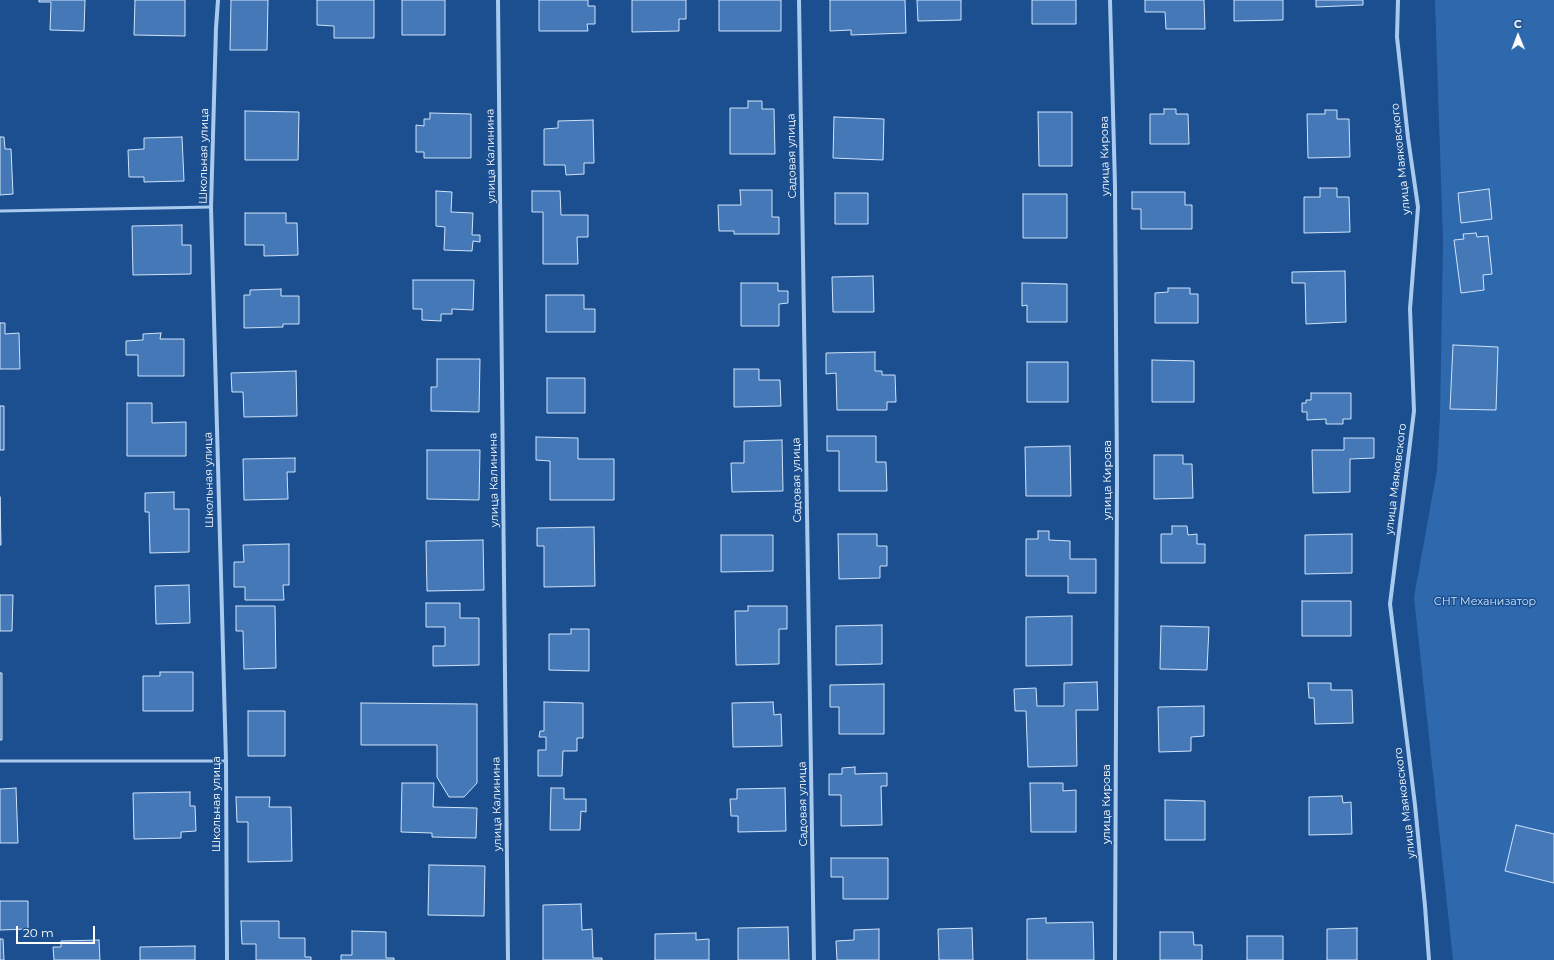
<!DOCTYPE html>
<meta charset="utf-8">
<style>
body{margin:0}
#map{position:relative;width:1554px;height:960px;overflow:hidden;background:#1b4f8f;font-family:Montserrat,sans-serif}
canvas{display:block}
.north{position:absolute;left:1498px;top:16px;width:40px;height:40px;-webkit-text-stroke:3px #1b4f8f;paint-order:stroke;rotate:359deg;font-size:11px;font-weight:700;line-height:16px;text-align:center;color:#fff}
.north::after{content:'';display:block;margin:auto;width:14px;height:18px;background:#fff;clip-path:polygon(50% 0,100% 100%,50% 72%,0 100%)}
.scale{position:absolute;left:16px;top:926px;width:79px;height:18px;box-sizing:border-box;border:2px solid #fff;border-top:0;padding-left:5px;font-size:12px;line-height:14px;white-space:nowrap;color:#fff;-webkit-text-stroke:3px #1b4f8f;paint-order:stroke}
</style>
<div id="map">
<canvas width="1554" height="960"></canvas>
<div class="north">С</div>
<div class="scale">20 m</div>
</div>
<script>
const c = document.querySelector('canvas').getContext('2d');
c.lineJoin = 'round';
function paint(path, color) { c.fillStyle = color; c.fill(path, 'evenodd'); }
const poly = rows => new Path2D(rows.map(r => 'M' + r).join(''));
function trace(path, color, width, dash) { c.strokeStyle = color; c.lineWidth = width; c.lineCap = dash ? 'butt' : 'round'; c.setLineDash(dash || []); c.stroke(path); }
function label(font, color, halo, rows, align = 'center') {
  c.font = font + ' Montserrat,sans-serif'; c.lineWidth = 3; c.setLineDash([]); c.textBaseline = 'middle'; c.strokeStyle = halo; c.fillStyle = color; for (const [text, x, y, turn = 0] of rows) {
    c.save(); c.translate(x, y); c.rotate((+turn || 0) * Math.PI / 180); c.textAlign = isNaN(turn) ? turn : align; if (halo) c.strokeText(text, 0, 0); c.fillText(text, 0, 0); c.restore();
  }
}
const green = poly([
 [1435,0,1554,0,1554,960,1453,960,1414,597,1437,470,1440,416,1443,241]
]);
const building = poly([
 [39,0,85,0,84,31,50,30,51,2,39,2,39,0],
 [135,0,185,0,185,36,134,35,135,0],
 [231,0,268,0,267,50,230,50,231,0],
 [317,0,374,0,374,38,334,38,334,26,317,25,317,0],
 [402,0,445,0,445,35,402,35,402,0],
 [539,0,588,0,588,6,595,6,595,24,587,24,588,31,539,31,539,0],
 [632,0,686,0,686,19,679,19,679,31,632,32,632,0],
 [719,0,781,0,781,31,719,31,719,0],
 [830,0,905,0,906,33,851,35,851,30,830,31,830,0],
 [917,0,961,0,961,20,918,21,917,0],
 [1032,0,1076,0,1076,24,1032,24,1032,0],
 [1145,0,1204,0,1205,29,1166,29,1165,12,1145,12,1145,0],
 [1234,0,1283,0,1283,20,1234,21,1234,0],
 [1316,0,1363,0,1363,5,1316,7,1316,0],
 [748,101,762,101,762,109,774,109,775,154,730,154,730,108,748,108,748,101],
 [1164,109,1176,109,1176,114,1188,114,1189,144,1150,144,1150,114,1164,114,1164,109],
 [1325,110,1337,110,1337,119,1349,119,1350,157,1308,158,1307,114,1325,114,1325,110],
 [245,111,299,112,298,160,245,160,245,111],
 [1038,112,1072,112,1072,166,1039,166,1038,112],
 [430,113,471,114,471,158,424,158,424,152,416,152,416,125,424,126,424,119,430,119,430,113],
 [834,117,884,119,883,160,833,158,834,117],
 [593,120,594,163,584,163,584,174,566,175,565,165,544,165,544,129,558,128,558,121,593,120],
 [0,137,4,137,5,149,11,149,13,194,0,195,0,137],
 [182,137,184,181,144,182,144,177,129,177,128,150,144,149,144,138,182,137],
 [1320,188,1337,188,1337,197,1349,197,1350,232,1304,233,1304,197,1320,197,1320,188],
 [1489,189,1492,219,1461,223,1458,193,1489,189],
 [740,190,772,190,772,217,779,217,779,234,734,234,734,231,719,231,718,205,741,205,740,190],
 [436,191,452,192,451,212,473,213,472,235,480,235,480,242,473,241,472,251,444,250,445,227,436,226,436,191],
 [532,191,560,191,561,215,588,215,588,237,577,237,578,264,543,264,543,212,532,212,532,191],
 [1132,192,1185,192,1185,205,1192,205,1192,229,1141,229,1141,209,1132,209,1132,192],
 [835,193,868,193,868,224,835,224,835,193],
 [1023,194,1067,194,1067,238,1023,238,1023,194],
 [245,213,286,213,286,223,297,223,298,255,264,256,264,245,245,245,245,213],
 [182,225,182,245,191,245,191,274,133,275,132,226,182,225],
 [1476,233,1477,237,1488,236,1492,274,1483,275,1484,290,1461,293,1454,240,1464,239,1463,234,1476,233],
 [1345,271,1346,322,1306,324,1305,283,1292,283,1292,272,1345,271],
 [873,276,874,312,833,312,832,277,873,276],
 [413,280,474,280,473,310,452,309,452,314,441,314,441,321,422,320,422,309,413,309,413,280],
 [741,283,778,283,778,291,788,291,788,303,779,304,779,326,741,326,741,283],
 [1022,283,1067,284,1067,322,1027,322,1027,305,1022,306,1022,283],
 [1168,288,1190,288,1190,294,1198,294,1198,323,1155,323,1155,293,1168,292,1168,288],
 [281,289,281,296,299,296,299,324,283,324,283,327,244,328,244,295,250,295,250,290,281,289],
 [546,295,584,295,584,309,595,309,595,332,546,332,546,295],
 [0,323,5,323,5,334,19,333,20,369,0,369,0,323],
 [161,333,160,339,184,339,184,376,138,376,138,355,126,355,126,341,143,340,143,334,161,333],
 [1453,345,1498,347,1496,410,1450,409,1453,345],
 [875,352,875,371,882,371,882,375,895,375,896,402,887,402,887,410,837,410,836,373,826,374,826,353,875,352],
 [437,359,480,359,479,412,431,411,431,387,437,387,437,359],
 [1152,360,1194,361,1194,402,1152,402,1152,360],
 [1027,362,1068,362,1068,402,1027,402,1027,362],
 [734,369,759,369,759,380,780,380,781,406,734,407,734,369],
 [296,371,297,416,244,417,243,392,232,392,231,373,296,371],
 [547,378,585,378,585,413,547,413,547,378],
 [1311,393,1351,393,1351,419,1343,419,1343,424,1326,424,1326,419,1307,420,1307,412,1302,412,1302,403,1306,403,1306,400,1311,400,1311,393],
 [127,403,152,403,152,423,186,422,186,456,127,456,127,403],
 [0,406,4,406,4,450,0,450,0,406],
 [827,436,876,436,876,462,886,462,887,491,839,491,839,451,827,451,827,436],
 [536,437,578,438,578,459,614,459,614,500,550,500,550,461,536,460,536,437],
 [1344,438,1374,438,1374,458,1350,459,1350,492,1313,493,1312,450,1344,450,1344,438],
 [782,440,783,491,732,492,731,463,744,463,744,441,782,440],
 [1070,446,1071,496,1026,496,1025,447,1070,446],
 [427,450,480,450,479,500,427,499,427,450],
 [1154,455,1183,455,1183,464,1192,464,1193,498,1154,499,1154,455],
 [295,458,295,472,287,472,288,499,244,500,243,459,295,458],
 [174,492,174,509,189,509,189,552,150,553,149,512,145,512,145,493,174,492],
 [0,497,1,545,0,545,0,497],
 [1172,526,1187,526,1188,535,1197,534,1197,544,1205,544,1205,563,1161,563,1161,534,1172,534,1172,526],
 [594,527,595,586,544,587,544,546,537,546,537,528,594,527],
 [1038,531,1049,531,1049,540,1070,541,1070,559,1096,559,1096,593,1068,593,1068,576,1026,576,1026,539,1038,539,1038,531],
 [838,534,877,534,877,546,887,546,887,566,880,566,880,578,839,579,838,534],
 [1352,534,1352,573,1305,574,1305,535,1352,534],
 [721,535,773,535,773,571,721,572,721,535],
 [483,540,484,590,427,591,426,541,483,540],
 [289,544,289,585,283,585,284,600,245,600,245,587,234,587,234,562,244,562,243,545,289,544],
 [189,585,190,623,156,624,155,586,189,585],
 [0,595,13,595,12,631,0,631,0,595],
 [1302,601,1351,601,1351,636,1302,636,1302,601],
 [426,603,460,603,460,618,479,618,479,665,433,666,433,646,445,646,445,627,426,627,426,603],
 [236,606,275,606,276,668,244,669,243,631,236,631,236,606],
 [748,606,787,606,787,629,779,629,779,664,736,665,735,611,748,611,748,606],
 [1072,616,1072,665,1026,666,1026,617,1072,616],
 [882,625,882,664,836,665,836,626,882,625],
 [1161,626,1209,627,1207,670,1160,669,1161,626],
 [571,629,589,629,589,671,549,670,549,634,571,634,571,629],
 [160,672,193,672,193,711,143,711,143,676,160,676,160,672],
 [0,673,2,673,2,740,0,740,0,673],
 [1097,682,1098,710,1076,710,1077,766,1028,767,1026,711,1015,711,1014,689,1036,688,1037,706,1064,706,1064,683,1097,682],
 [1308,683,1331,683,1331,690,1352,690,1353,723,1315,724,1314,698,1309,698,1308,683],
 [884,684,884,734,839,734,839,707,830,707,830,685,884,684],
 [544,702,583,703,583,738,577,738,577,751,563,751,562,776,538,776,538,750,546,750,546,737,539,737,540,731,544,731,544,702],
 [773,702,774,715,781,714,782,746,733,747,732,703,773,702],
 [361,703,477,704,477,783,464,797,449,797,437,777,437,745,361,745,361,703],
 [1204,706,1204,736,1191,737,1191,751,1159,752,1158,707,1204,706],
 [248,711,285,711,285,756,248,756,248,711],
 [855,767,855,774,887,773,887,786,881,786,882,825,841,826,841,795,829,795,829,774,842,774,842,768,855,767],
 [402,783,434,783,433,807,477,808,476,838,432,837,432,833,401,832,402,783],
 [1030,783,1063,783,1063,791,1076,790,1076,832,1031,832,1030,783],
 [16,788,18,843,0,843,0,789,16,788],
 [551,788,564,788,564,799,586,799,586,812,581,811,580,830,550,830,551,788],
 [785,788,786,831,738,832,738,816,731,816,730,799,737,799,737,789,785,788],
 [190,792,190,806,195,806,196,831,181,832,181,838,134,839,133,793,190,792],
 [1342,796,1343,803,1351,802,1352,834,1309,835,1309,797,1342,796],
 [236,797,270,797,269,807,291,807,292,861,248,862,248,822,237,822,236,797],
 [1165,800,1205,801,1205,840,1165,840,1165,800],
 [1516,825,1554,834,1554,883,1505,871,1516,825],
 [831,858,888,858,888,899,843,899,843,877,831,877,831,858],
 [429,865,485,866,484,916,428,915,429,865],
 [0,901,28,901,28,929,0,930,0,901],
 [581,904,582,930,592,929,593,958,602,958,602,960,543,960,543,905,581,904],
 [1046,918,1046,923,1093,922,1094,960,1027,960,1027,919,1046,918],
 [241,921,279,921,279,938,305,938,305,957,311,957,311,960,256,960,256,944,242,944,241,921],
 [788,927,789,960,738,960,738,928,788,927],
 [972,928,973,960,939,960,938,929,972,928],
 [1357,928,1357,960,1327,960,1327,929,1357,928],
 [879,929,879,960,837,960,836,941,854,940,854,930,879,929],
 [352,931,386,932,386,958,394,958,394,960,341,960,341,955,352,955,352,931],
 [1160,932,1193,932,1194,945,1202,945,1202,960,1160,960,1160,932],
 [696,933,696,940,709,939,709,960,655,960,655,934,696,933],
 [1247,936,1283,936,1283,960,1247,960,1247,936],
 [0,939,3,939,4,960,0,960,0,939],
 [99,940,100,960,54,960,53,947,61,947,61,941,99,940],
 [195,946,195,960,140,960,140,947,195,946]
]);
const service = poly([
 [0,211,211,207],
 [0,761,226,761]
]);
const minor = poly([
 [218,0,216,28,211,207,226,761,227,960],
 [498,0,508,960],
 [799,0,814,960],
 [1110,0,1115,186,1117,477,1115,960],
 [1398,0,1397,37,1408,138,1418,207,1410,309,1414,411,1390,604,1415,805,1425,906,1429,960]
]);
const streetNames = [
 ["Школьная улица",204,156,-89],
 ["улица Калинина",491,156,-91],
 ["Садовая улица",792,156,-91],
 ["улица Кирова",1105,156,-91],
 ["улица Маяковского",1401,159,-96],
 ["улица Маяковского",1396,479,-83],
 ["Школьная улица",209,480,-91],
 ["улица Калинина",494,480,-91],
 ["Садовая улица",797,480,-91],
 ["улица Кирова",1108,480,-90],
 ["улица Маяковского",1405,803,-97],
 ["Школьная улица",217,804,-90],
 ["улица Калинина",497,804,-91],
 ["Садовая улица",803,804,-91],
 ["улица Кирова",1107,804,-90]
];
const parkNames = [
 ["СНТ Механизатор",1485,602]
];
paint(green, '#2e69ad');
paint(building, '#4478b7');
trace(building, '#cfe3fa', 1);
trace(service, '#a9c9ee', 3);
trace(minor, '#a9c9ee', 4);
label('11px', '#fff', '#1b4f8f', streetNames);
label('11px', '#cfe3fa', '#1b4f8f', parkNames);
</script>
